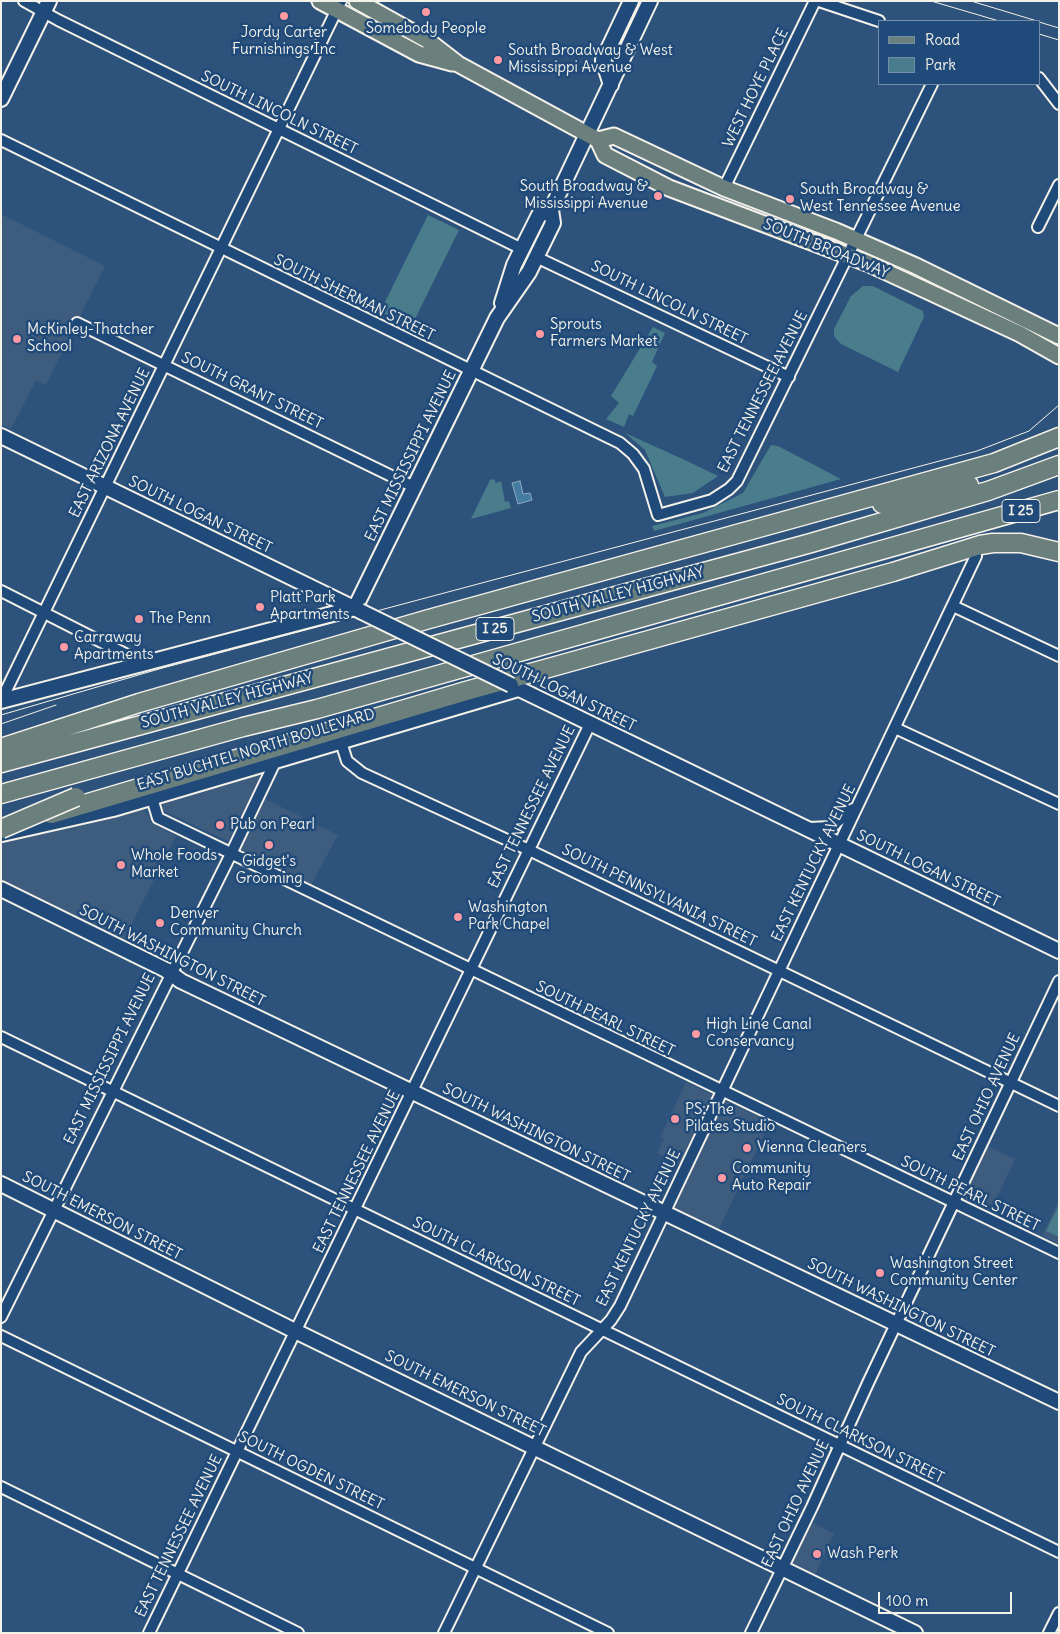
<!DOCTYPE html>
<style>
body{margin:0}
#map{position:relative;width:1060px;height:1634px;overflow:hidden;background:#2d527c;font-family:Delius,sans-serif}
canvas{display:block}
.frame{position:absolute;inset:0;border:2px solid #f4f1e8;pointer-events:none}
.legend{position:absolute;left:878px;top:20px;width:162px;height:65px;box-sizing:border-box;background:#1f4a7a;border:1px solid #748da6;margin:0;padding:6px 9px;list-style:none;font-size:15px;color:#f4f1e8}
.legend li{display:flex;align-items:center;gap:10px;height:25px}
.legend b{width:25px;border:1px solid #748da6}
.scale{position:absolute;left:878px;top:1592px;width:134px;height:22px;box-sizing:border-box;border:2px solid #f4f1e8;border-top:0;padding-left:6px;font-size:15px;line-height:18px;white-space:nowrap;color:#f4f1e8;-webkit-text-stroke:4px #1f4a7a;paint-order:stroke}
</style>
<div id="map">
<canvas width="1060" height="1634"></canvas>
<div class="frame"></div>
<ul class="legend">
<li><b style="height:6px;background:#6b7f7c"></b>Road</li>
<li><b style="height:14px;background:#497d8c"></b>Park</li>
</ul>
<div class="scale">100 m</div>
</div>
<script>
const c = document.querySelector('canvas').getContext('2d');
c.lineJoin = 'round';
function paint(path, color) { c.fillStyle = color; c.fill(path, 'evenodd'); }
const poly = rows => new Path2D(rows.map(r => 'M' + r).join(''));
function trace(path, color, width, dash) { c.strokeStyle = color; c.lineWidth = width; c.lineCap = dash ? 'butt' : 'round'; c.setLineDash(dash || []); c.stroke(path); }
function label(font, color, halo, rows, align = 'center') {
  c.font = font + ' Delius,sans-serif'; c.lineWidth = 5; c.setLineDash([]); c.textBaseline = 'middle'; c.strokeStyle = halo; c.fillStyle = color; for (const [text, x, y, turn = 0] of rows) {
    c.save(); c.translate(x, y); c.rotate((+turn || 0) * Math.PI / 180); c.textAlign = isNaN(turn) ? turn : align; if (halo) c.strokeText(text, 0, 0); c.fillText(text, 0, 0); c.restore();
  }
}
const built = poly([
 [1,214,105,266,46,385,36,380,11,429,1,424],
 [256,773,260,778,259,781,228,841,164,811,162,808,165,799],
 [265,799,338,835,310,887,246,855,242,850,241,848],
 [138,808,144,810,157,826,176,836,124,939,1,880,1,837],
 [686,1082,770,1122,718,1231,677,1212,673,1207,691,1169,657,1153,664,1139,660,1137],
 [987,1146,1015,1159,991,1211,966,1200,964,1195],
 [1059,1200,1059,1244,1042,1236],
 [812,1522,834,1534,814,1576,792,1564]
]);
const green = poly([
 [428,215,459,230,411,327,380,312],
 [863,286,873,286,923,311,924,317,898,372,841,344,834,336,834,329,851,296],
 [653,327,665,333,652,362,657,366,633,416,629,414,624,427,606,419,619,403,611,396],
 [625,433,687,461,718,476,693,493,665,497,645,450],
 [771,445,778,446,841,479,654,531,652,526,703,513,743,493],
 [494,479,496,483,501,481,505,502,509,501,511,508,471,519,490,480],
 [1059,1205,1059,1237,1046,1231]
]);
const water = poly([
 [520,481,523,494,530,493,532,500,518,504,512,483,520,481]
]);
const street = poly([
 [24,1,58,20,522,249],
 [819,1,879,21],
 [1039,78,1059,104],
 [1,140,620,443,633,454,644,469,658,515,712,500,729,489,737,481,932,84],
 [724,188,815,1],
 [1038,227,1059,185],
 [536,257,789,377],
 [77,323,414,487],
 [1,591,143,663],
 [953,606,1059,656],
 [1,701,341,1],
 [895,728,1059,804],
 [341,742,347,761,362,773,529,850,1059,1106],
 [152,798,158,818,1059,1253],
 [809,828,831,827,853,809],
 [1,1037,1059,1552],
 [1,1317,231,854,275,762],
 [1,1336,608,1633],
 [1,1487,298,1633],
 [149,1633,590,724],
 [444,1633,581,1352,611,1320,620,1306,976,556],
 [751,1633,812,1507,868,1383,1059,981],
 [1049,1633,1059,1613]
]);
const secondary = poly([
 [611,85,603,60,631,1],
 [1,99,49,1],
 [502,303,514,265,539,215,551,210],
 [1,436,360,611],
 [355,608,497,318,529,272,553,223,551,210,650,1],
 [511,685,1059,951],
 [1,701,355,608],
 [2,834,113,809,518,689],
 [1,889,166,970,181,981,1059,1402],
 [1,1184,295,1331,915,1633]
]);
const primary = poly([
 [320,1,419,54,452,63],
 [357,1,427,40,458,64,598,140,605,155,669,188,867,263,1020,334,1059,356],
 [598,140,614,136,724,188,836,231,916,266,1059,336]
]);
const highway = poly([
 [882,504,969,485],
 [1,748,139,703,429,619,994,463,1059,437],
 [1,763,811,543,988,491,1059,465],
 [1,794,243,727,317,709,1059,500],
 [51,814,466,691,893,572,980,545,993,543,1021,543,1059,552]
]);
const tram = poly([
 [931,1,999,21],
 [971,1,1037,21],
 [1039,22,1059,28],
 [1039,34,1059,40],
 [1,715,159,669,977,451,1029,431,1059,405],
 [1,724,56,705]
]);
const secondaryBridge = poly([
 [360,611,511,685]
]);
const highwayBridge = poly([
 [1,829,76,797]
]);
const markers = [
 [426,12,5,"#ff9aa2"],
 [284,16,5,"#ff9aa2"],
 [498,60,5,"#ff9aa2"],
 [658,196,5,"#ff9aa2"],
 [790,199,5,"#ff9aa2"],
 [540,334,5,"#ff9aa2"],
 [17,339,5,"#ff9aa2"],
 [260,607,5,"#ff9aa2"],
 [139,619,5,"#ff9aa2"],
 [64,647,5,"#ff9aa2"],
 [220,825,5,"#ff9aa2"],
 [269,845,5,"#ff9aa2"],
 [121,865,5,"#ff9aa2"],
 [458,917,5,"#ff9aa2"],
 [160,923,5,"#ff9aa2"],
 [696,1034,5,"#ff9aa2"],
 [675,1119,5,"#ff9aa2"],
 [747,1148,5,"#ff9aa2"],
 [722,1178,5,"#ff9aa2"],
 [880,1273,5,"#ff9aa2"],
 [817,1554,5,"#ff9aa2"]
];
const shields = [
 [1021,511,38],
 [495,629,38]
];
const shieldNames = [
 ["I 25",1021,511],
 ["I 25",495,629]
];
const poiNames = [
 ["Somebody People",426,29,"center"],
 ["Jordy Carter",284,33,"center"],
 ["Furnishings Inc",284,50,"center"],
 ["South Broadway & West",508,51],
 ["Mississippi Avenue",508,68],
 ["South Broadway &",648,187,"right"],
 ["Mississippi Avenue",648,204,"right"],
 ["South Broadway &",800,190],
 ["West Tennessee Avenue",800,207],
 ["Sprouts",550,325],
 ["Farmers Market",550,342],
 ["McKinley-Thatcher",27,330],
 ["School",27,347],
 ["Platt Park",270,598],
 ["Apartments",270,615],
 ["The Penn",149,619],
 ["Carraway",74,638],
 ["Apartments",74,655],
 ["Pub on Pearl",230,825],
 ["Whole Foods",131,856],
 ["Market",131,873],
 ["Gidget's",269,862,"center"],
 ["Grooming",269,879,"center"],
 ["Washington",468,908],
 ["Park Chapel",468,925],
 ["Denver",170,914],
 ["Community Church",170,931],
 ["High Line Canal",706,1025],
 ["Conservancy",706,1042],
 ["PS: The",685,1110],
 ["Pilates Studio",685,1127],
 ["Vienna Cleaners",757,1148],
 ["Community",732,1169],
 ["Auto Repair",732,1186],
 ["Washington Street",890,1264],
 ["Community Center",890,1281],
 ["Wash Perk",827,1554]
];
const streetNames = [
 ["WEST HOYE PLACE",756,88,-64],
 ["SOUTH LINCOLN STREET",279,113,26],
 ["SOUTH BROADWAY",826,249,22],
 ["SOUTH SHERMAN STREET",354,298,26],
 ["SOUTH LINCOLN STREET",669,303,26],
 ["SOUTH GRANT STREET",252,391,26],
 ["EAST TENNESSEE AVENUE",763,392,-63],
 ["EAST ARIZONA AVENUE",110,443,-64],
 ["EAST MISSISSIPPI AVENUE",411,456,-64],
 ["SOUTH LOGAN STREET",200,515,26],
 ["SOUTH VALLEY HIGHWAY",618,595,-15],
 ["SOUTH LOGAN STREET",564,693,26],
 ["SOUTH VALLEY HIGHWAY",227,701,-15],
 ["EAST BUCHTEL NORTH BOULEVARD",256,750,-17],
 ["EAST TENNESSEE AVENUE",532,807,-64],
 ["EAST KENTUCKY AVENUE",814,863,-64],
 ["SOUTH LOGAN STREET",928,869,26],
 ["SOUTH PENNSYLVANIA STREET",659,896,26],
 ["SOUTH WASHINGTON STREET",172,956,27],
 ["SOUTH PEARL STREET",605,1019,26],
 ["EAST MISSISSIPPI AVENUE",110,1059,-64],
 ["EAST OHIO AVENUE",987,1097,-65],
 ["SOUTH WASHINGTON STREET",536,1133,26],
 ["EAST TENNESSEE AVENUE",357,1172,-64],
 ["SOUTH PEARL STREET",970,1194,26],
 ["SOUTH EMERSON STREET",102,1216,27],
 ["EAST KENTUCKY AVENUE",639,1228,-64],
 ["SOUTH CLARKSON STREET",496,1262,26],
 ["SOUTH WASHINGTON STREET",901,1308,26],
 ["SOUTH EMERSON STREET",465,1394,26],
 ["SOUTH CLARKSON STREET",860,1439,26],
 ["SOUTH OGDEN STREET",311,1471,26],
 ["EAST OHIO AVENUE",796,1504,-65],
 ["EAST TENNESSEE AVENUE",179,1536,-64]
];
paint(built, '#3e5c7e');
paint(green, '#497d8c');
paint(water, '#457ca2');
trace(water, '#8babbe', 1);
trace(street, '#f4f1e8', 14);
trace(secondary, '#f4f1e8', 18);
trace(primary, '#f4f1e8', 19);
trace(highway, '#f4f1e8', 21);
trace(street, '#1f4a7a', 10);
trace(secondary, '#1f4a7a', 14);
trace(primary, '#6b7f7c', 15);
trace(highway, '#6b7f7c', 18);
trace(tram, '#f4f1e8', 1);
trace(secondaryBridge, '#f4f1e8', 18, []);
trace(highwayBridge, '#f4f1e8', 21, []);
trace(secondaryBridge, '#1f4a7a', 14);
trace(highwayBridge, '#6b7f7c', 18);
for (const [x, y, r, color] of markers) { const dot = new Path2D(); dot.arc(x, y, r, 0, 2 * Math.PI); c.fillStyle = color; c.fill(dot); trace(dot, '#1f4a7a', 2); }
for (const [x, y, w] of shields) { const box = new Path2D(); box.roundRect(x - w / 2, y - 11.5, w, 23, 4); c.fillStyle = '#1f4a7a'; c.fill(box); trace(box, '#f4f1e8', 1); }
label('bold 14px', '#f4f1e8', null, shieldNames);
label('15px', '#f4f1e8', '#1f4a7a', poiNames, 'left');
label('15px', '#f4f1e8', '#1f4a7a', streetNames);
</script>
